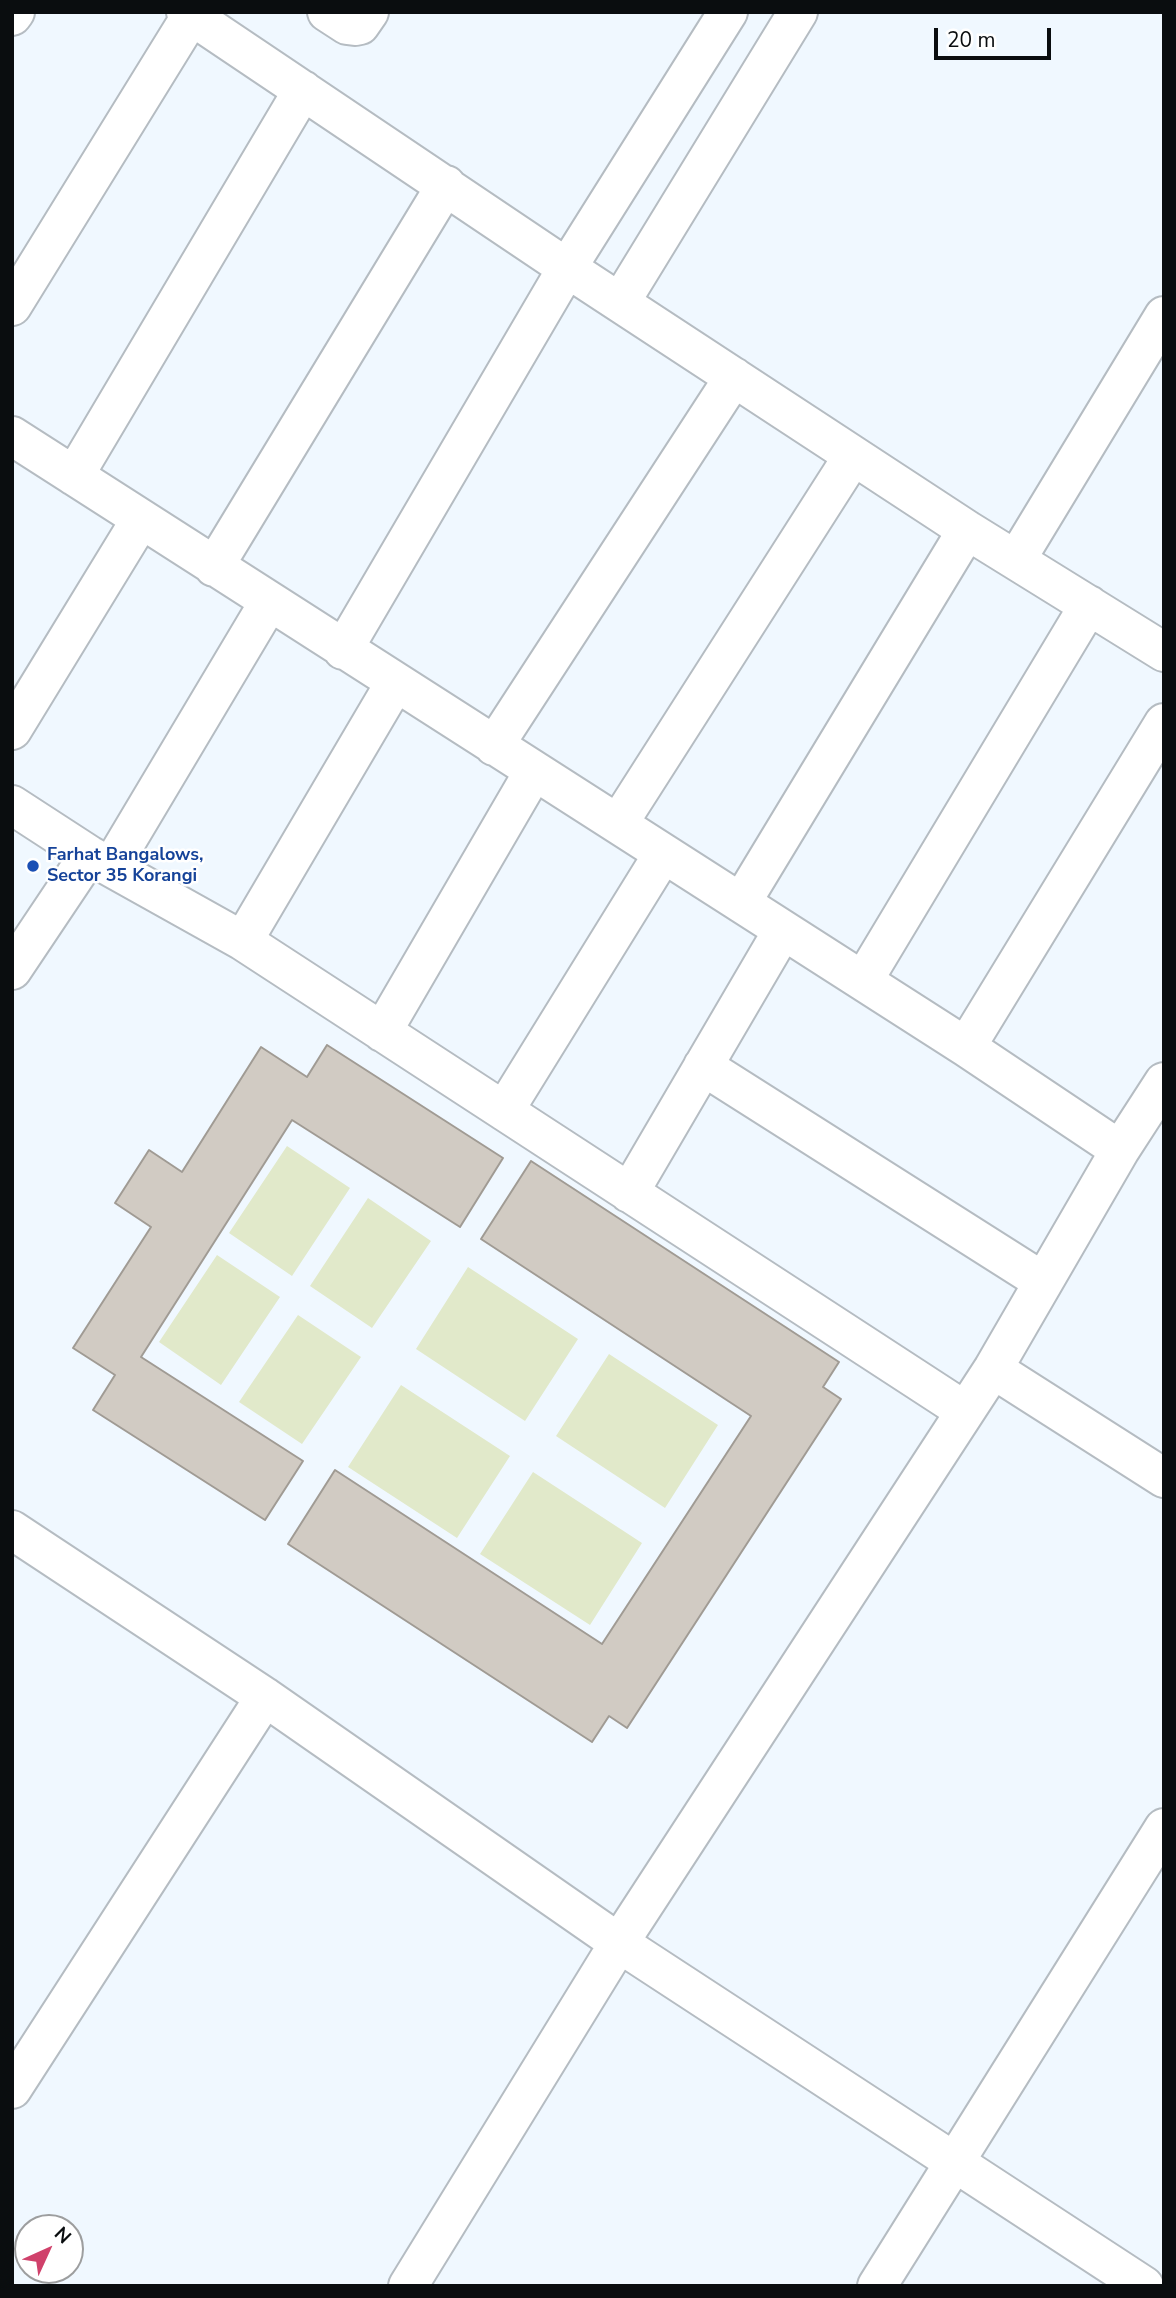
<!DOCTYPE html>
<style>
body{margin:0}
#map{position:relative;width:1176px;height:2298px;overflow:hidden;background:#f0f8ff;font-family:"Nunito Sans",sans-serif}
canvas{display:block}
.frame{position:absolute;inset:0;border:14px solid #0a0d0f;pointer-events:none}
.north{position:absolute;left:14px;top:2214px;width:70px;height:70px;box-sizing:border-box;background:#fff;border:2px solid #9d9e9f;border-radius:50%;rotate:45deg;font-size:19px;font-weight:700;line-height:28px;text-align:center;color:#0a0d0f}
.north::after{content:'';display:block;margin:auto;width:24px;height:32px;background:#d0416b;clip-path:polygon(50% 0,100% 100%,50% 72%,0 100%)}
.scale{position:absolute;left:934px;top:28px;width:117px;height:32px;box-sizing:border-box;border:4px solid #0a0d0f;border-top:0;padding-left:9px;font-size:21px;line-height:24px;white-space:nowrap;color:#0a0d0f;-webkit-text-stroke:5px #fff;paint-order:stroke}
</style>
<div id="map">
<canvas width="1176" height="2298"></canvas>
<div class="frame"></div>
<div class="north">N</div>
<div class="scale">20 m</div>
</div>
<script>
const c = document.querySelector('canvas').getContext('2d');
c.lineJoin = 'round';
function paint(path, color) { c.fillStyle = color; c.fill(path, 'evenodd'); }
const poly = rows => new Path2D(rows.map(r => 'M' + r).join(''));
function trace(path, color, width, dash) { c.strokeStyle = color; c.lineWidth = width; c.lineCap = dash ? 'butt' : 'round'; c.setLineDash(dash || []); c.stroke(path); }
function label(font, color, halo, rows, align = 'center') {
  c.font = font + ' "Nunito Sans",sans-serif'; c.lineWidth = 5; c.setLineDash([]); c.textBaseline = 'middle'; c.strokeStyle = halo; c.fillStyle = color; for (const [text, x, y, turn = 0] of rows) {
    c.save(); c.translate(x, y); c.rotate((+turn || 0) * Math.PI / 180); c.textAlign = isNaN(turn) ? turn : align; if (halo) c.strokeText(text, 0, 0); c.fillText(text, 0, 0); c.restore();
  }
}
const green = poly([
 [287,1146,350,1188,292,1276,229,1233],
 [368,1198,431,1241,372,1328,310,1286],
 [217,1255,280,1297,221,1385,159,1342],
 [468,1267,578,1339,525,1421,416,1349],
 [298,1315,361,1357,302,1444,239,1402],
 [609,1354,718,1425,665,1508,556,1436],
 [401,1385,510,1456,457,1538,348,1467],
 [533,1472,642,1543,590,1625,480,1554]
]);
const building = poly([
 [327,1045,503,1158,460,1227,292,1120,141,1357,303,1461,265,1520,93,1410,115,1375,73,1348,151,1227,115,1203,149,1150,182,1172,261,1047,307,1077,327,1045],
 [531,1161,839,1362,823,1387,841,1399,627,1728,609,1716,592,1742,288,1544,335,1470,602,1644,751,1416,481,1239,531,1161]
]);
const minor = poly([
 [186,12,567,268,967,530,1164,652],
 [327,12,347,25,355,26,360,25,369,12],
 [12,16,15,12],
 [621,301,798,12],
 [12,306,191,16],
 [12,436,966,1047,1120,1150],
 [74,476,303,90],
 [1016,560,1164,316],
 [214,567,446,185],
 [343,650,567,268,728,12],
 [395,683,243,941,965,1411],
 [12,730,141,519],
 [494,746,734,377],
 [12,805,89,855,243,941],
 [618,824,853,456],
 [111,867,269,602],
 [741,903,967,530],
 [12,970,89,855],
 [863,981,1089,605],
 [382,1032,534,771],
 [966,1047,1164,723],
 [703,1066,1042,1281],
 [504,1111,663,854],
 [629,1193,783,930],
 [993,1369,1164,1478],
 [12,1530,265,1697,619,1943,1144,2286],
 [12,2089,265,1697],
 [408,2286,619,1943,993,1369,1120,1150,1164,1082],
 [877,2286,1164,1828]
]);
const markers = [
 [33,866,7,"#1a4fb4"]
];
const transitNames = [
 ["Farhat Bangalows,",47,856],
 ["Sector 35 Korangi",47,877]
];
paint(green, '#e1e9ca');
paint(building, '#d1cbc3');
trace(building, '#a09b94', 2);
trace(minor, '#b5bcc2', 42);
trace(minor, '#fff', 38);
for (const [x, y, r, color] of markers) { const dot = new Path2D(); dot.arc(x, y, r, 0, 2 * Math.PI); c.fillStyle = color; c.fill(dot); trace(dot, '#fff', 2.5); }
label('bold 18px', '#164399', '#fff', transitNames, 'left');
</script>
